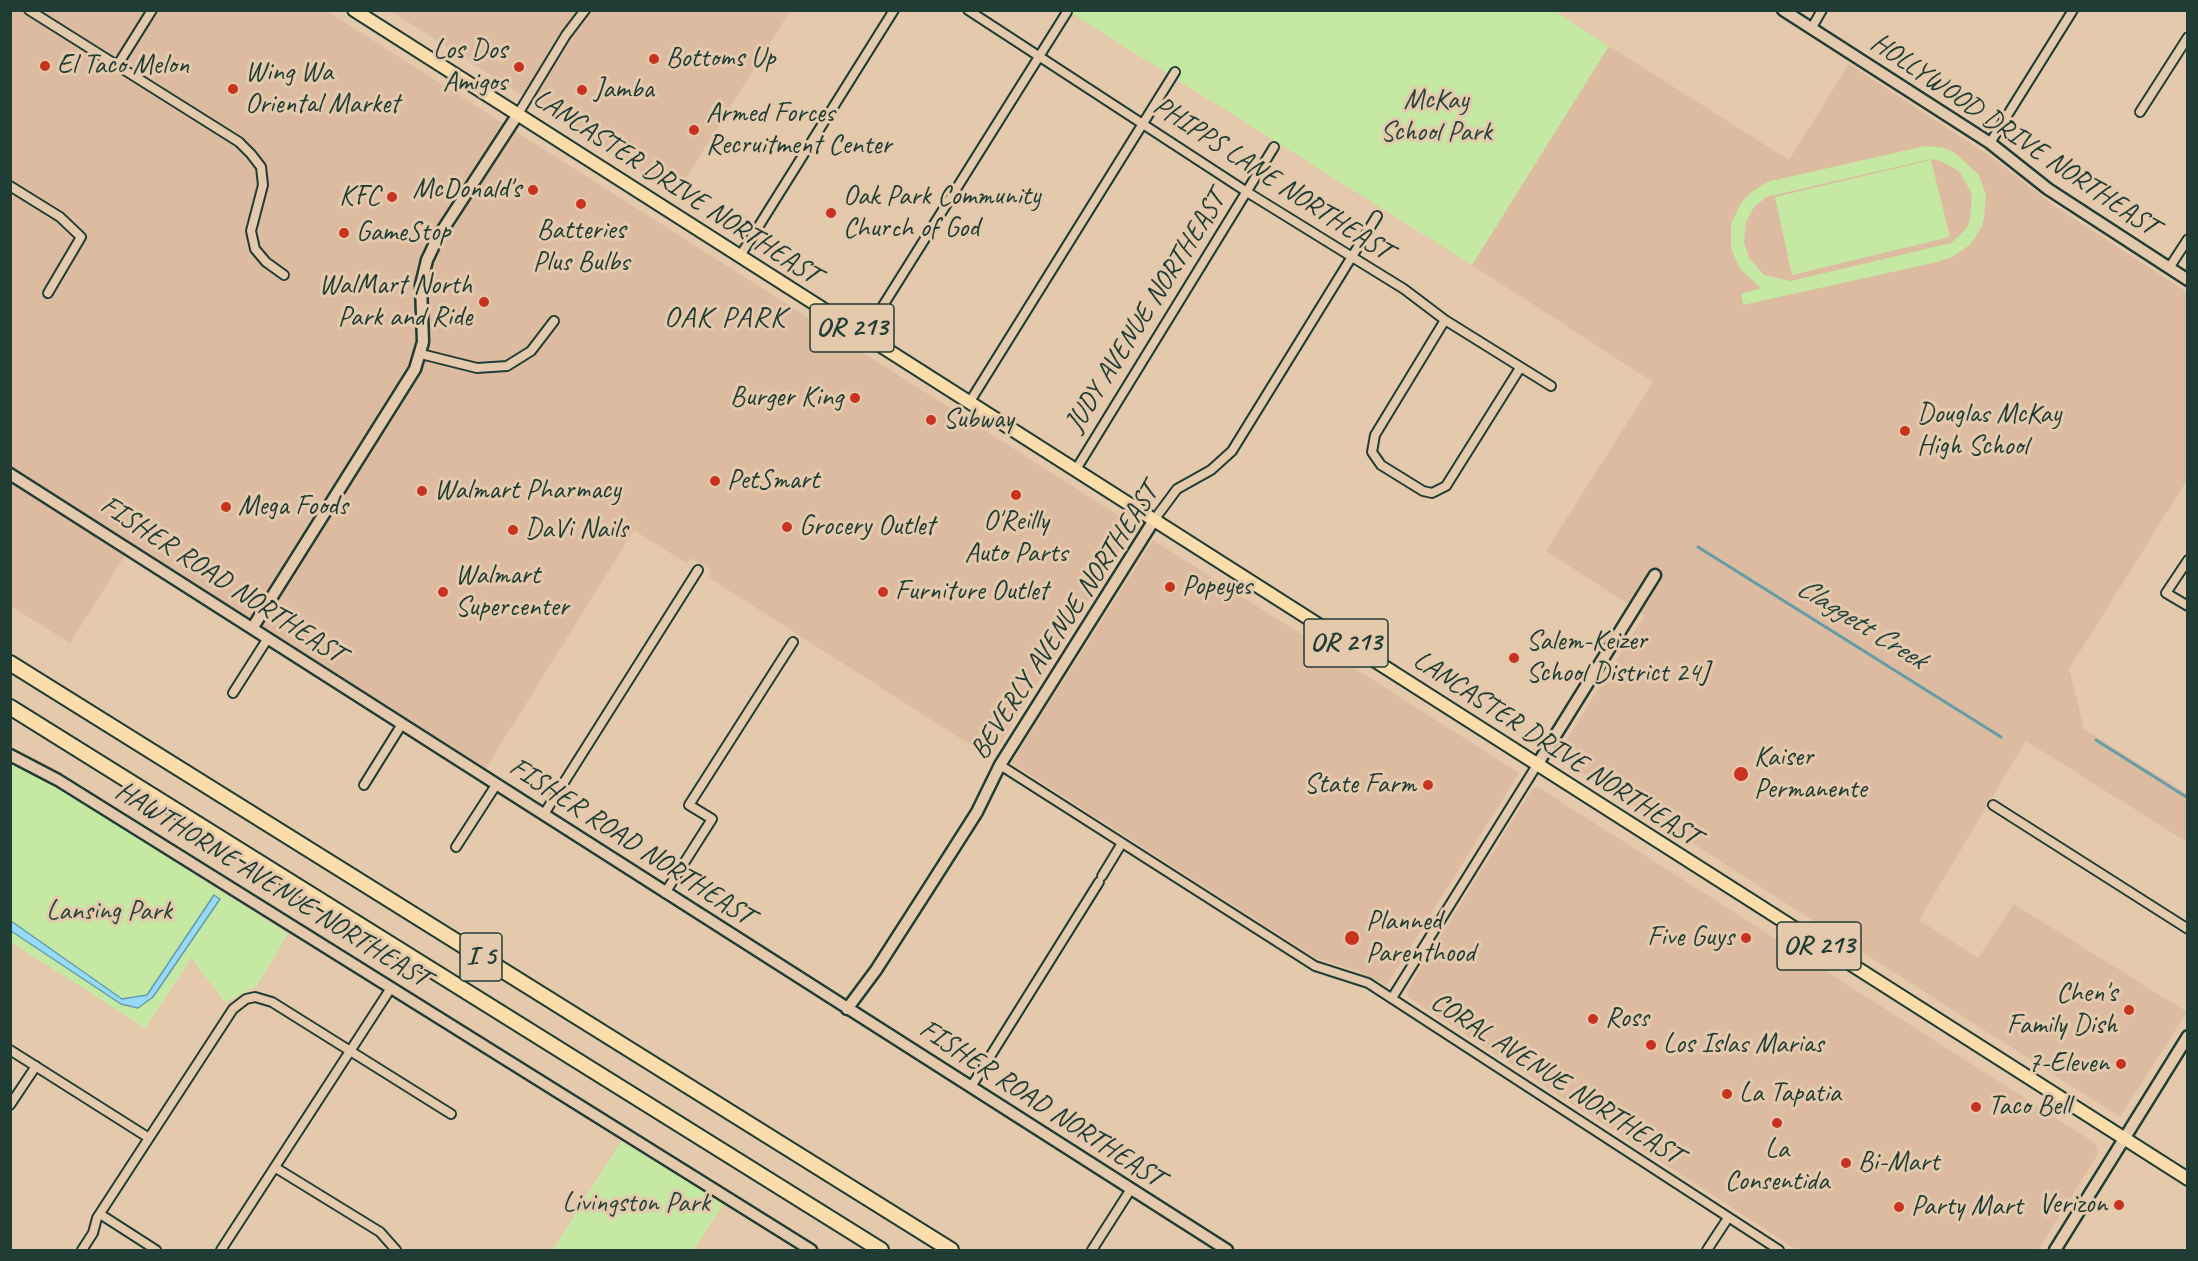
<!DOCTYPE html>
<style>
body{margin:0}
#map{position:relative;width:2198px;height:1261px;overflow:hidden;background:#e5c9ac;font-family:Caveat,sans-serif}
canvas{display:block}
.frame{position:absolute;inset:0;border:12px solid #1f3d34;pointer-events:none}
</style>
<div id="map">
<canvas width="2198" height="1261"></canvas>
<div class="frame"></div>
</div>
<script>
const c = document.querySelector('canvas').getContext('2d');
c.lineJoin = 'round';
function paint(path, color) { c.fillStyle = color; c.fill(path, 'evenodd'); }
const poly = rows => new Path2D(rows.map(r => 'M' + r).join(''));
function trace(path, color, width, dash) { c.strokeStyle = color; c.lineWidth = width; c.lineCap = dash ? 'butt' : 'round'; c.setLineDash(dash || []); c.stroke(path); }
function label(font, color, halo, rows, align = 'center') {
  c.font = font + ' Caveat,sans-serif'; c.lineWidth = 6; c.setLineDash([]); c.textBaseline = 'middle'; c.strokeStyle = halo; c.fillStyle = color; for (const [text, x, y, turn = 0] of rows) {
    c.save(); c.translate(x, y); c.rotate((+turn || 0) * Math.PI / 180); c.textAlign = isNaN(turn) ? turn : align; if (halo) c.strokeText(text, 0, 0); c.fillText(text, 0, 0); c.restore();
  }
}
const built = poly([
 [11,11,327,11,1135,526,991,758,708,577,711,570,691,558,686,563,634,530,486,768,11,467],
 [391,11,790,11,676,194],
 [1609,46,1789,160,1849,64,1990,156,2056,207,2187,292,2187,480,2069,669,2084,729,2187,794,2187,842,2026,741,1919,920,1978,958,2014,904,2187,1012,2120,1117,1556,756,1645,615,1546,551,1653,382,1472,265],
 [10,482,126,554,70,643,11,606],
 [1153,540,1519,773,1386,986,1360,972,1316,958,1011,763],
 [1538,787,2095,1143,2098,1154,2038,1250,1797,1250,1408,997,1407,990,1532,789]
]);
const green = poly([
 [1068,11,1554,11,1609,46,1472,265],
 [1925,146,1944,148,1955,153,1979,175,1986,195,1984,217,1982,227,1970,245,1952,257,1937,262,1743,305,1741,294,1761,288,1740,269,1731,248,1731,224,1741,203,1749,194,1767,182],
 [1931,159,1943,162,1959,171,1972,194,1970,220,1966,229,1951,243,1791,281,1764,275,1749,258,1744,242,1746,222,1754,207,1766,197],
 [1931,160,1950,237,1792,275,1775,197],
 [10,763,70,795,288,934,257,986,225,1002,191,958,145,1028,11,942],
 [621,1141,723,1204,694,1250,553,1250]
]);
const water = poly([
 [214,895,220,899,153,997,138,1008,121,1004,11,931,11,921,122,999,147,995,214,895]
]);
const stream = poly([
 [1698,547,2001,737],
 [2096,740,2188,798]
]);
const street = poly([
 [29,10,239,142,251,154,261,167,263,185,251,231,255,249,266,262,284,275],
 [968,10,1247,192,1404,289,1445,320,1551,386],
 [1811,29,1822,10],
 [117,66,152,10],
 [2140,112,2188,37],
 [518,114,566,35,585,10],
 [1990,143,2073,10],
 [10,186,60,217,81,237,48,293],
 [740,256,894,10],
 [2169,268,2188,239],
 [1445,320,1375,435,1372,452,1381,465,1423,491,1432,493,1446,486,1520,368],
 [864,336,1067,12],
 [421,354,477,368,507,366,531,351,554,321],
 [969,403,1175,72],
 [1075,471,1274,147],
 [1154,520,1177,489,1211,470,1232,451,1377,216],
 [2188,560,2166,593,2188,606],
 [233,693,268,638],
 [1000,765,1315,966,1368,983,1779,1250],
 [364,785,402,724],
 [1993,805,2188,929],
 [544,814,698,570],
 [456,847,496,785],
 [1102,876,1122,843],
 [665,893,712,819,689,805,793,642],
 [1392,998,1537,765],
 [10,1050,149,1138],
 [971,1087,1099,882],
 [10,1105,36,1066],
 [276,1168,380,1232,396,1250],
 [100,1214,156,1250],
 [82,1250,93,1233,97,1218,149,1138,233,1009,246,999,255,997,272,1002,451,1114],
 [221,1250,391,988],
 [1092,1250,1131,1189],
 [1707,1250,1728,1218]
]);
const secondary = poly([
 [1783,10,1990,143,2048,189,2188,280],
 [10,474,1227,1250],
 [253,627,415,369,423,342,421,285,427,260,438,237,518,114],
 [10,755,58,780,811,1250],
 [1537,765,1655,575],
 [847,1009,876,970,928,889,977,812,1000,765,1154,520],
 [2055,1250,2188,1036]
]);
const primary = poly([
 [354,10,2188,1179]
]);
const highway = poly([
 [10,663,951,1250],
 [10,707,881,1250]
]);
const markers = [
 [654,59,6,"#c8321e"],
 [45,66,6,"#c8321e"],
 [519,67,6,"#c8321e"],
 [233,89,6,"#c8321e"],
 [582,90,6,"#c8321e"],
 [694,130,6,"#c8321e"],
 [533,190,6,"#c8321e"],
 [392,197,6,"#c8321e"],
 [581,204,6,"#c8321e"],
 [831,213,6,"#c8321e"],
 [344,233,6,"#c8321e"],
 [484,302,6,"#c8321e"],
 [855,398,6,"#c8321e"],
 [931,420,6,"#c8321e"],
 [1905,431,6,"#c8321e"],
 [715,481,6,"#c8321e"],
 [422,491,6,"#c8321e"],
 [1016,495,6,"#c8321e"],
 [226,507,6,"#c8321e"],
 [787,527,6,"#c8321e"],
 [513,530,6,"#c8321e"],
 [1170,587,6,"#c8321e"],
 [443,592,6,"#c8321e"],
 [883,592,6,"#c8321e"],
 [1514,658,6,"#c8321e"],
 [1741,774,8,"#c8321e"],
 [1428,785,6,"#c8321e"],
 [1352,938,8,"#c8321e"],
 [1746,938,6,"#c8321e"],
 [2129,1010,6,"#c8321e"],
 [1593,1019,6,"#c8321e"],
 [1651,1045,6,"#c8321e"],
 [2121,1064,6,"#c8321e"],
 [1727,1094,6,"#c8321e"],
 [1976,1107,6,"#c8321e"],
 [1777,1123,6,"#c8321e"],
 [1846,1163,6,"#c8321e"],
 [2119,1205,6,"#c8321e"],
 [1899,1207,6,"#c8321e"]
];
const shields = [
 [852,328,84],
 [1346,643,84],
 [1819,946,84],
 [481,957,42]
];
const shieldNames = [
 ["OR 213",852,328],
 ["OR 213",1346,643],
 ["OR 213",1819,946],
 ["I 5",481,957]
];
const poiNames = [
 ["Los Dos",507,51,"right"],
 ["Amigos",507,83,"right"],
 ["Bottoms Up",666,59],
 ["El Taco Melon",57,66],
 ["Wing Wa",245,73],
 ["Oriental Market",245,105],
 ["Jamba",594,90],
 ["Armed Forces",706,114],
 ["Recruitment Center",706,146],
 ["McDonald's",521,190,"right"],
 ["KFC",380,197,"right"],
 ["Oak Park Community",843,197],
 ["Church of God",843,229],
 ["Batteries",581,231,"center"],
 ["Plus Bulbs",581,263,"center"],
 ["GameStop",356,233],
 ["WalMart North",472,286,"right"],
 ["Park and Ride",472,318,"right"],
 ["Burger King",843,398,"right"],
 ["Douglas McKay",1917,415],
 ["High School",1917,447],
 ["Subway",943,420],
 ["PetSmart",727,481],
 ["Walmart Pharmacy",434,491],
 ["Mega Foods",238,507],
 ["O'Reilly",1016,522,"center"],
 ["Auto Parts",1016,554,"center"],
 ["Grocery Outlet",799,527],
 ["DaVi Nails",525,530],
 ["Walmart",455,576],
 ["Supercenter",455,608],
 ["Popeyes",1182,587],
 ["Furniture Outlet",895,592],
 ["Salem-Keizer",1526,642],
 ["School District 24J",1526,674],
 ["Kaiser",1754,758],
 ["Permanente",1754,790],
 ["State Farm",1416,785,"right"],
 ["Planned",1366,922],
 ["Parenthood",1366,954],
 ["Five Guys",1734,938,"right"],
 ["Chen's",2117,994,"right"],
 ["Family Dish",2117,1026,"right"],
 ["Ross",1605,1019],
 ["Los Islas Marias",1663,1045],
 ["7-Eleven",2109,1064,"right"],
 ["La Tapatia",1739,1094],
 ["Taco Bell",1988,1107],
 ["La",1777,1150,"center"],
 ["Consentida",1777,1182,"center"],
 ["Bi-Mart",1858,1163],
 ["Verizon",2107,1205,"right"],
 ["Party Mart",1911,1207]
];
const parkNames = [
 ["McKay",1436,101],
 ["School Park",1436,133],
 ["Lansing Park",109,912],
 ["Livingston Park",636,1204]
];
const streetNames = [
 ["HOLLYWOOD DRIVE NORTHEAST",2014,135,34],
 ["PHIPPS LANE NORTHEAST",1272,179,33],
 ["LANCASTER DRIVE NORTHEAST",676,187,33],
 ["JUDY AVENUE NORTHEAST",1146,312,-58],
 ["FISHER ROAD NORTHEAST",222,580,33],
 ["BEVERLY AVENUE NORTHEAST",1065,622,-57],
 ["LANCASTER DRIVE NORTHEAST",1556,749,33],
 ["FISHER ROAD NORTHEAST",631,842,33],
 ["HAWTHORNE AVENUE NORTHEAST",272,885,32],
 ["CORAL AVENUE NORTHEAST",1556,1079,33],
 ["FISHER ROAD NORTHEAST",1041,1104,33]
];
const neighbourhoodNames = [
 ["OAK PARK",725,318]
];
const waterNames = [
 ["Claggett Creek",1861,624,32]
];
paint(built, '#dcbba1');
paint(green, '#c5e9a3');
paint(water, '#96daf8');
trace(water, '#669baa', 1.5);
trace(stream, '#669baa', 3);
trace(street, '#1f3d34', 12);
trace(secondary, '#1f3d34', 15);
trace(primary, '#1f3d34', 16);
trace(highway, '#1f3d34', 18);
trace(street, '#e5c9ac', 8);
trace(secondary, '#e5c9ac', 10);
trace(primary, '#faddab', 12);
trace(highway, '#faddab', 14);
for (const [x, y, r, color] of markers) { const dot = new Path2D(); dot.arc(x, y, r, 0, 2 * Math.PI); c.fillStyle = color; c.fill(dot); trace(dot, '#e5c9ac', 2); }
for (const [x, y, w] of shields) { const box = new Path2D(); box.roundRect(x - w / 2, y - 24, w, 48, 4.5); c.fillStyle = '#e5c9ac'; c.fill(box); trace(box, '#1f3d34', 1.5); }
label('bold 27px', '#1f3d34', null, shieldNames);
label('28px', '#1f3d34', '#e5c9ac', poiNames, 'left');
label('28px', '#27463a', '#e5c9ac', parkNames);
label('28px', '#1f3d34', '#e5c9ac', streetNames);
c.letterSpacing = '1.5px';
label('30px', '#1f3d34', '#e5c9ac', neighbourhoodNames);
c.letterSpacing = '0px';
label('italic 30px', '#25453e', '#e5c9ac', waterNames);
</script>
